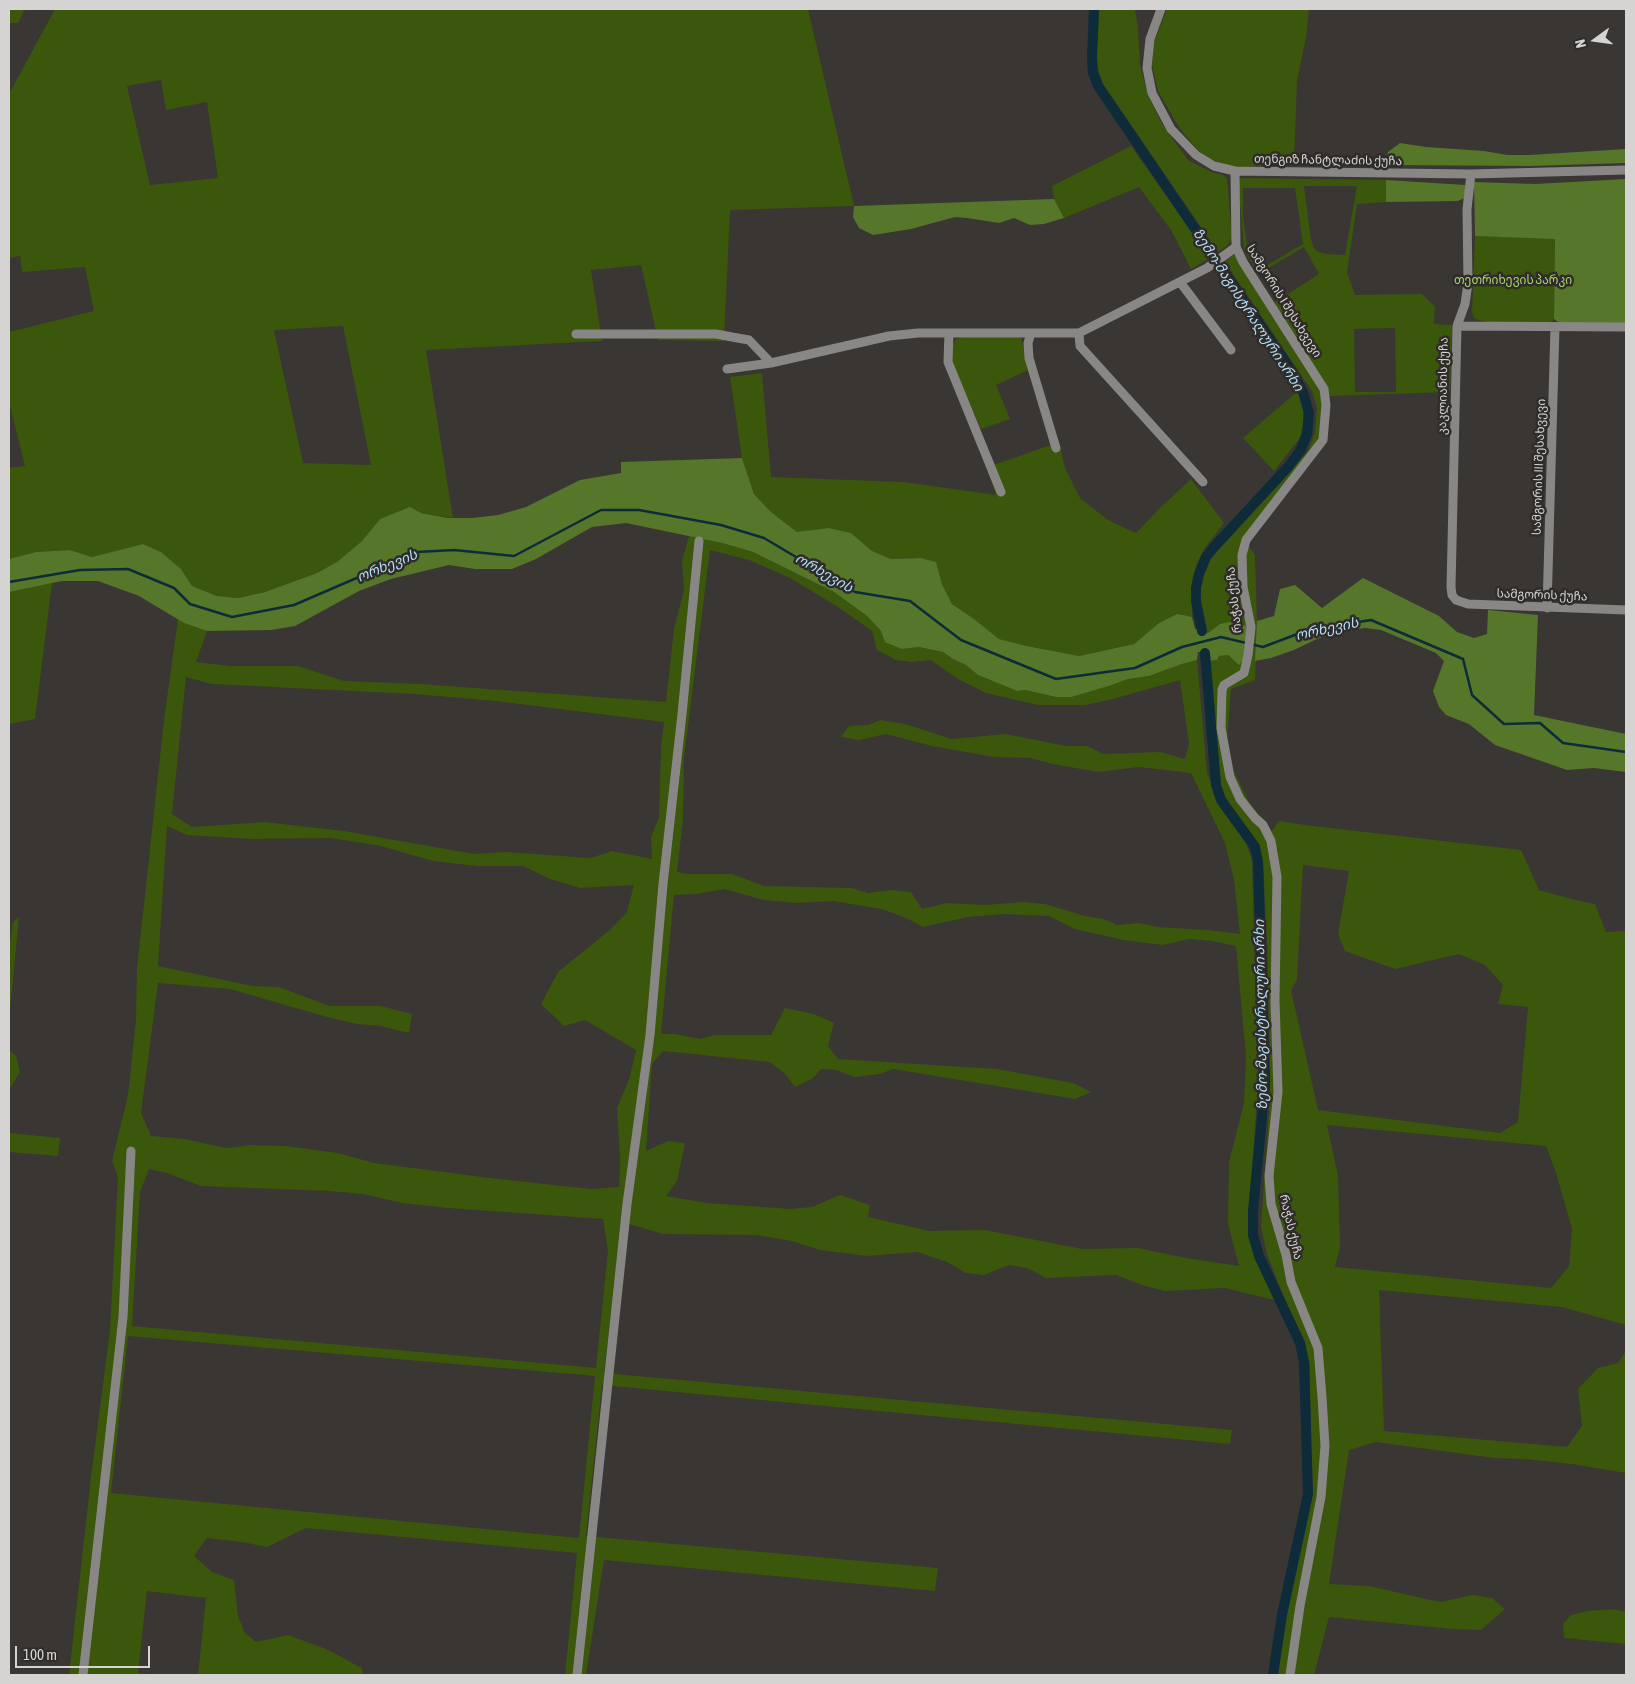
<!DOCTYPE html>
<meta charset="utf-8">
<style>
body{margin:0}
#map{position:relative;width:1635px;height:1684px;overflow:hidden;background:#393633;font-family:"Asap Condensed",sans-serif}
canvas{display:block}
.frame{position:absolute;inset:0;border:10px solid #d6d4d2;pointer-events:none}
.north{position:absolute;left:1570px;top:15px;width:50px;height:50px;-webkit-text-stroke:4px #2f2c29;paint-order:stroke;rotate:256deg;font-size:14px;font-weight:700;line-height:20px;text-align:center;color:#d6d4d2}
.north::after{content:'';display:block;margin:auto;width:18px;height:22px;background:#d6d4d2;clip-path:polygon(50% 0,100% 100%,50% 72%,0 100%)}
.scale{position:absolute;left:15px;top:1646px;width:135px;height:22px;box-sizing:border-box;border:2px solid #d6d4d2;border-top:0;padding-left:6px;font-size:15px;line-height:18px;white-space:nowrap;color:#d6d4d2;-webkit-text-stroke:4px #2f2c29;paint-order:stroke}
</style>
<div id="map">
<canvas width="1635" height="1684"></canvas>
<div class="frame"></div>
<div class="north">N</div>
<div class="scale">100 m</div>
</div>
<script>
const c = document.querySelector('canvas').getContext('2d');
c.lineJoin = 'round';
function paint(path, color) { c.fillStyle = color; c.fill(path, 'evenodd'); }
const poly = rows => new Path2D(rows.map(r => 'M' + r).join(''));
function trace(path, color, width, dash) { c.strokeStyle = color; c.lineWidth = width; c.lineCap = dash ? 'butt' : 'round'; c.setLineDash(dash || []); c.stroke(path); }
function label(font, color, halo, rows, align = 'center') {
  c.font = font + ' "Asap Condensed","Noto Sans Georgian",sans-serif'; c.lineWidth = 5; c.setLineDash([]); c.textBaseline = 'middle'; c.strokeStyle = halo; c.fillStyle = color; for (const [text, x, y, turn = 0] of rows) {
    c.save(); c.translate(x, y); c.rotate((+turn || 0) * Math.PI / 180); c.textAlign = isNaN(turn) ? turn : align; if (halo) c.strokeText(text, 0, 0); c.fillText(text, 0, 0); c.restore();
  }
}
const green = poly([
 [9,9,25,9,18,23,9,23],
 [55,9,808,9,854,206,730,210,724,341,658,340,641,265,591,270,602,341,426,350,453,518,421,513,380,519,362,541,337,562,317,573,265,592,238,598,217,596,192,586,181,569,161,552,143,544,92,557,70,550,36,552,9,559,9,468,25,466,9,402,9,332,94,311,85,267,22,272,20,256,9,258,9,94],
 [161,80,166,110,207,102,218,178,150,185,127,86],
 [343,326,371,465,303,463,274,330],
 [1099,9,1135,9,1138,27,1140,65,1148,95,1162,124,1188,160,1211,172,1223,175,1227,179,1232,238,1227,246,1218,252,1104,85,1096,64],
 [1167,9,1309,9,1306,38,1297,80,1294,162,1235,168,1213,160,1199,151,1185,135,1177,124,1158,91,1152,65,1154,42],
 [1131,146,1210,258,1191,269,1171,230,1139,187,1064,218,1054,199,1052,186],
 [1238,178,1386,180,1386,202,1357,204,1347,272,1355,295,1422,294,1435,307,1434,324,1452,325,1450,392,1329,396,1327,386,1274,303,1319,274,1304,247,1258,274,1244,249],
 [1304,186,1357,186,1345,255,1326,254,1318,252,1314,248,1311,240],
 [1243,188,1295,188,1303,244,1259,270,1247,246,1243,216],
 [1395,328,1396,392,1355,392,1354,329],
 [1475,236,1555,238,1554,319,1550,323,1486,322,1475,319,1472,313],
 [1233,255,1238,256,1320,390,1323,412,1322,433,1318,441,1243,538,1255,555,1257,621,1255,680,1231,689,1227,740,1232,768,1249,802,1272,831,1279,821,1313,826,1521,850,1539,890,1575,900,1595,904,1606,932,1626,931,1626,1325,1562,1307,1379,1290,1384,1431,1567,1447,1582,1426,1578,1389,1598,1368,1618,1363,1626,1351,1626,1473,1572,1464,1525,1459,1494,1458,1376,1442,1349,1450,1329,1584,1369,1586,1440,1602,1473,1595,1492,1598,1505,1609,1481,1630,1453,1629,1329,1617,1314,1675,1277,1675,1287,1606,1311,1497,1310,1364,1267,1254,1261,1227,1270,1096,1268,964,1263,860,1254,838,1231,807,1221,789,1209,661,1217,660,1219,656,1228,655,1232,660,1220,624,1209,633,1206,632,1199,602,1200,581,1206,564,1308,451,1315,432,1317,408,1312,391,1225,262],
 [1303,865,1349,871,1338,934,1345,951,1395,969,1459,954,1485,965,1503,985,1498,1004,1528,1007,1518,1122,1500,1133,1318,1110,1291,990,1297,980],
 [1327,1125,1546,1146,1556,1173,1572,1229,1569,1266,1551,1288,1335,1267,1340,1247,1338,1176],
 [967,336,1021,337,1028,370,996,385,1010,419,981,429,951,361,952,346,956,339],
 [762,373,771,477,904,482,996,495,986,466,994,465,1059,442,1065,468,1080,498,1108,520,1136,533,1160,508,1191,479,1224,523,1204,549,1197,563,1192,582,1192,617,1177,614,1159,623,1134,644,1079,656,1027,646,999,639,974,619,952,604,942,584,936,562,921,558,891,559,872,551,851,533,829,528,798,533,771,512,754,494,742,458,730,377],
 [1298,391,1303,404,1303,424,1300,438,1274,471,1243,438],
 [689,536,722,543,753,552,834,592,867,616,881,631,902,649,919,647,943,652,953,659,966,665,978,675,1017,691,1025,690,1056,697,1112,685,1128,679,1149,676,1182,664,1197,660,1207,773,1223,811,1246,843,1252,860,1258,1084,1248,1228,1250,1241,1274,1300,1225,1288,1164,1291,1142,1285,1116,1275,1046,1278,1027,1268,1009,1265,984,1275,966,1273,947,1262,917,1252,868,1256,820,1250,792,1241,756,1235,663,1234,622,1222,604,1373,1232,1430,1230,1444,602,1385,586,1536,938,1568,935,1591,604,1560,586,1675,565,1675,577,1553,306,1528,267,1547,242,1542,207,1538,194,1556,212,1572,234,1580,238,1616,245,1633,256,1642,288,1635,326,1649,362,1668,363,1675,198,1675,206,1598,147,1591,138,1673,151,1675,69,1675,91,1477,110,1330,118,1177,112,1161,128,1095,136,1020,137,968,164,720,178,619,184,623,207,631,196,662,230,666,298,666,344,681,421,684,666,702,674,629,684,590,682,561],
 [710,550,749,560,790,578,838,607,872,631,877,650,896,660,911,662,931,660,958,679,986,693,1038,705,1085,705,1113,699,1180,680,1189,744,1185,759,1160,752,1103,754,1087,746,1066,746,1006,734,952,739,905,724,880,720,868,725,849,726,841,737,859,740,886,734,932,746,993,757,1030,758,1053,764,1098,772,1139,767,1191,773,1225,843,1234,880,1240,934,1208,930,1158,927,1139,923,1117,925,1104,919,1085,916,1045,904,1023,902,985,905,947,903,922,909,911,892,891,890,868,893,851,888,764,886,732,874,687,874,677,872,683,820,684,758],
 [186,677,212,684,414,694,496,701,664,722,661,747,659,817,651,837,652,859,612,851,591,858,505,852,474,854,344,831,265,822,192,827,172,814],
 [167,826,187,835,251,839,331,838,381,846,433,861,477,866,523,866,550,879,580,888,634,885,627,912,611,929,558,972,541,1004,564,1026,585,1020,636,1050,629,1080,617,1108,620,1159,619,1187,592,1189,498,1179,374,1163,338,1153,286,1146,252,1145,226,1148,185,1139,151,1136,141,1113,158,983,230,989,327,1017,357,1024,381,1026,409,1033,412,1014,381,1006,329,1006,279,987,252,986,158,966],
 [724,889,764,900,797,903,833,901,882,909,906,918,923,927,968,917,1003,914,1049,916,1075,929,1123,940,1163,945,1189,939,1212,941,1236,946,1246,1056,1244,1103,1229,1162,1228,1224,1239,1266,1186,1258,1138,1248,1082,1249,985,1230,929,1231,868,1217,870,1205,840,1195,812,1207,790,1209,707,1203,666,1196,677,1181,685,1143,668,1141,646,1151,652,1064,663,1051,770,1062,785,1074,795,1087,813,1078,821,1069,836,1070,855,1077,880,1074,893,1069,1075,1099,1091,1092,1073,1083,997,1069,838,1059,828,1046,834,1023,814,1014,785,1008,771,1035,714,1035,700,1039,675,1034,661,1034,674,895,696,894],
 [149,1169,167,1173,201,1186,329,1191,364,1194,402,1203,448,1208,603,1219,608,1251,596,1368,132,1326,140,1192],
 [128,1336,595,1376,579,1538,111,1493],
 [52,583,35,719,9,724,9,592],
 [19,917,9,1021,9,949,13,922],
 [9,1050,16,1056,20,1072,9,1090],
 [9,1133,60,1138,58,1156,9,1152],
 [1614,1609,1626,1612,1626,1644,1564,1638,1563,1624,1571,1615,1587,1611]
]);
const forest = poly([
 [1400,143,1426,147,1484,151,1507,155,1529,155,1626,149,1626,163,1530,166,1386,165,1388,152],
 [1626,179,1626,324,1561,324,1554,319,1555,239,1475,236,1474,182,1535,184],
 [1386,180,1466,185,1464,198,1458,201,1386,202],
 [1054,199,1064,218,1044,224,1030,225,1014,218,999,223,967,218,955,217,911,229,873,235,859,228,853,217,854,206],
 [742,458,754,494,771,512,797,532,829,528,851,533,872,551,891,559,921,558,936,562,942,584,952,604,974,619,999,639,1027,646,1079,656,1134,644,1159,623,1177,614,1183,615,1192,617,1195,629,1208,633,1220,624,1229,622,1247,626,1244,659,1239,665,1228,655,1219,656,1217,660,1209,661,1207,651,1198,652,1197,660,1182,664,1149,676,1128,679,1112,685,1071,697,1056,697,1025,690,1017,691,978,675,966,665,953,659,943,652,919,647,902,649,885,642,881,631,867,616,834,592,753,552,722,543,626,523,592,527,536,559,512,569,475,569,449,565,391,579,359,591,295,626,271,630,207,631,184,623,139,596,98,581,62,581,9,592,9,559,36,552,70,550,92,557,143,544,161,552,181,569,192,586,217,596,238,598,265,592,317,573,337,562,362,541,380,519,410,507,421,513,448,518,472,518,498,515,526,507,580,480,621,473,621,462],
 [1363,578,1439,616,1457,632,1474,638,1487,634,1488,610,1538,615,1534,715,1626,734,1626,772,1594,768,1567,770,1495,745,1469,724,1446,715,1439,707,1433,691,1444,661,1436,653,1381,630,1365,628,1340,632,1319,638,1294,650,1271,658,1255,661,1257,621,1274,616,1280,589,1295,585,1322,608]
]);
const stream = poly([
 [9,582,80,570,128,569,174,588,190,604,232,617,294,605,417,552,454,550,514,556,601,510,639,510,721,525,764,538,855,592,910,601,961,640,1056,679,1135,668,1182,647,1221,637,1263,647,1308,630,1371,620,1463,659,1472,695,1504,724,1540,723,1563,743,1626,752]
]);
const canal = poly([
 [1094,9,1092,57,1093,73,1098,86,1291,370,1303,392,1309,413,1307,434,1300,451,1288,467,1214,547,1206,557,1199,574,1196,588,1196,601,1202,631],
 [1205,653,1216,785,1221,800,1255,847,1258,862,1265,1085,1253,1211,1253,1235,1259,1256,1300,1343,1304,1362,1308,1494,1282,1615,1273,1675]
]);
const minor = poly([
 [1161,9,1150,39,1147,68,1152,93,1171,129,1196,155,1214,166,1235,171,1471,174,1626,170],
 [1235,171,1236,247,1243,262,1324,389,1326,405,1323,440,1246,540,1242,555,1243,587,1251,627,1248,655,1244,673,1224,685,1222,690,1221,728,1230,777,1240,799,1255,818,1263,825,1271,841,1277,877,1275,1001,1278,1092,1269,1176,1271,1204,1286,1255,1291,1282,1318,1348,1322,1397,1325,1446,1321,1497,1300,1606,1290,1675],
 [1471,174,1467,209,1468,283,1465,304,1457,326,1451,587,1452,595,1456,600,1468,604,1626,610],
 [1180,282,1231,350],
 [1457,326,1626,327],
 [949,333,948,362,1001,492],
 [1031,333,1028,343,1029,358,1056,448],
 [1079,333,1080,346,1203,482],
 [576,334,716,334,732,337,749,340,771,363],
 [727,369,771,363,889,336,918,333,1079,333,1207,268,1236,247],
 [1547,608,1555,327],
 [83,1675,123,1317,131,1151],
 [577,1675,627,1204,650,1035,663,884,682,714,699,541]
]);
const streetNames = [
 ["თენგიზ ჩანტლაძის ქუჩა",1328,160,1],
 ["სამგორის I შესახვევი",1284,301,58],
 ["კაკლიანის ქუჩა",1443,386,-89],
 ["სამგორის III შესახვევი",1539,467,-88],
 ["სამგორის ქუჩა",1542,595,2],
 ["რაჭას ქუჩა",1234,600,-96],
 ["რაჭას ქუჩა",1291,1227,77]
];
const parkNames = [
 ["თეთრიხევის პარკი",1513,280]
];
const waterNames = [
 ["ზემო-მაგისტრალური არხი",1248,310,57],
 ["ორხევის",387,566,-22],
 ["ორხევის",824,573,30],
 ["ორხევის",1327,629,-12],
 ["ზემო-მაგისტრალური არხი",1261,1015,-91]
];
paint(green, '#3b570c');
paint(forest, '#56762a');
trace(stream, '#0e2b3a', 2.5);
trace(canal, '#0e2b3a', 10);
trace(minor, '#888785', 9);
label('12px', '#d6d4d2', '#2f2c29', streetNames);
label('12px', '#a5d36d', '#2f2c29', parkNames);
label('italic 14px', '#b3def7', '#2f2c29', waterNames);
</script>
